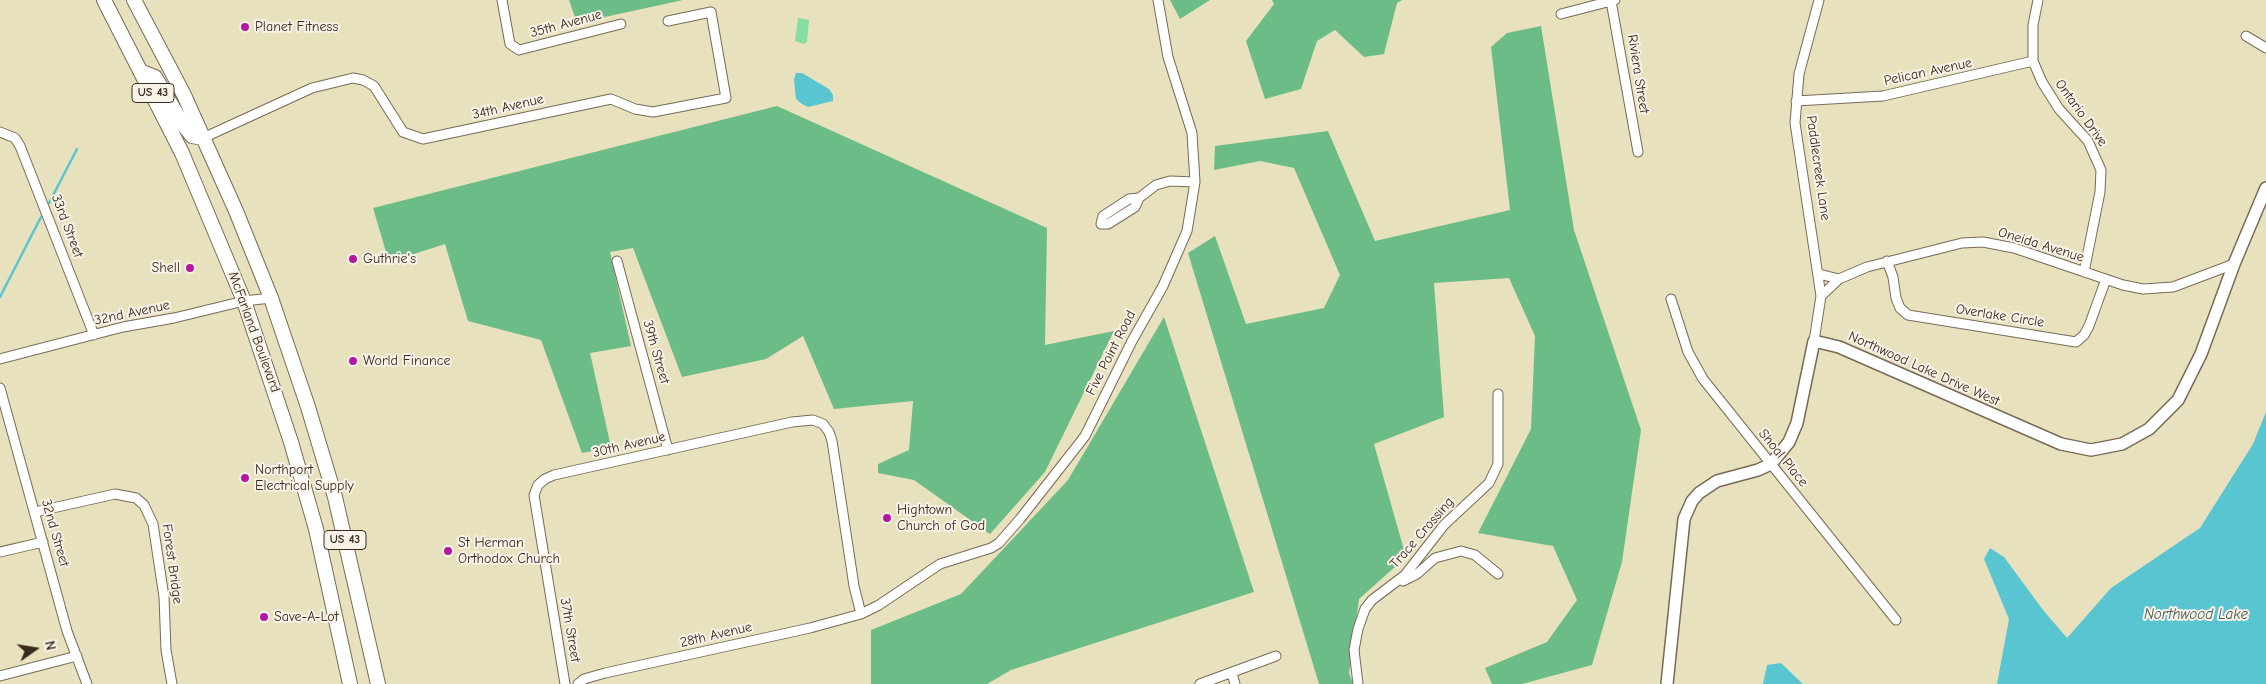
<!DOCTYPE html>
<style>
body{margin:0}
#map{position:relative;width:2266px;height:684px;overflow:hidden;background:#e8e1be;font-family:"Comic Neue",sans-serif}
canvas{display:block}
.north{position:absolute;left:10px;top:624px;width:50px;height:50px;-webkit-text-stroke:4px #f7f3e8;paint-order:stroke;rotate:77deg;font-size:14px;font-weight:700;line-height:20px;text-align:center;color:#3b2a1e}
.north::after{content:'';display:block;margin:auto;width:18px;height:22px;background:#3b2a1e;clip-path:polygon(50% 0,100% 100%,50% 72%,0 100%)}
</style>
<div id="map">
<canvas width="2266" height="684"></canvas>
<div class="north">N</div>
</div>
<script>
const c = document.querySelector('canvas').getContext('2d');
c.lineJoin = 'round';
function paint(path, color) { c.fillStyle = color; c.fill(path, 'evenodd'); }
const poly = rows => new Path2D(rows.map(r => 'M' + r).join(''));
function trace(path, color, width, dash) { c.strokeStyle = color; c.lineWidth = width; c.lineCap = dash ? 'butt' : 'round'; c.setLineDash(dash || []); c.stroke(path); }
function label(font, color, halo, rows, align = 'center') {
  c.font = font + ' "Comic Neue",sans-serif'; c.lineWidth = 4; c.setLineDash([]); c.textBaseline = 'middle'; c.strokeStyle = halo; c.fillStyle = color; for (const [text, x, y, turn = 0] of rows) {
    c.save(); c.translate(x, y); c.rotate((+turn || 0) * Math.PI / 180); c.textAlign = isNaN(turn) ? turn : align; if (halo) c.strokeText(text, 0, 0); c.fillText(text, 0, 0); c.restore();
  }
}
const green = poly([
 [798,18,809,20,807,42,804,44,795,41]
]);
const forest = poly([
 [569,0,683,0,577,23],
 [1170,0,1210,0,1180,19],
 [1272,0,1402,0,1397,3,1384,54,1364,57,1335,30,1317,41,1301,89,1265,99,1246,41,1274,4],
 [1541,26,1574,230,1641,430,1622,562,1592,665,1522,684,1492,684,1485,668,1547,642,1577,600,1553,546,1478,533,1531,429,1535,336,1509,278,1434,283,1444,417,1374,444,1406,557,1359,599,1349,673,1353,684,1319,684,1188,253,1215,236,1246,324,1324,308,1340,275,1294,168,1260,161,1214,170,1215,146,1328,131,1375,241,1510,210,1491,47,1507,33],
 [777,106,1047,228,1045,345,1114,331,1045,472,990,534,914,480,878,473,878,464,909,450,913,401,834,409,803,336,766,359,682,377,633,248,610,252,631,346,590,353,611,447,582,453,541,340,468,321,445,244,389,262,373,208],
 [1164,317,1254,592,1011,670,987,684,871,684,871,630,961,594,1068,480]
]);
const water = poly([
 [796,73,802,73,829,89,833,95,833,101,808,107,802,104,796,99,794,79],
 [2266,412,2266,684,1997,684,2009,619,1984,559,1990,548,2004,557,2043,610,2067,638,2111,588,2200,528,2253,444],
 [1781,663,1803,684,1763,684,1767,665]
]);
const stream = poly([
 [49,203,77,149],
 [0,297,41,217]
]);
const minor = poly([
 [502,0,510,44,519,50,621,24],
 [2038,0,2033,25,2033,61,2042,82,2059,109,2088,141,2101,170,2100,192,2084,272],
 [1611,1,1638,152],
 [1561,14,1615,0],
 [2246,36,2266,48],
 [1796,101,1883,96,2033,61],
 [0,132,15,138,20,146,94,335],
 [203,138,312,88,353,78,363,80,374,86,403,132,423,139,611,99,635,109,653,112,726,98,711,12,668,21],
 [1139,198,1135,207,1108,224,1101,224,1103,216,1129,199,1139,198,1156,185,1170,181,1195,182],
 [617,261,668,450],
 [1887,261,1893,277,1896,298,1900,308,1908,315,2076,342,2084,335,2089,326,2106,279],
 [1819,274,1839,279],
 [1821,296,1839,279,1867,267,1962,243,1983,242,2014,248,2123,285,2143,289,2173,287,2234,264],
 [1671,299,1688,352,1703,379,1896,620],
 [1814,341,1821,296,1795,123,1799,74,1819,0],
 [0,359,123,327,174,318,244,301,271,298],
 [0,388,67,631,87,684],
 [35,512,115,494,136,498,144,505,153,524,164,597,166,650,172,684],
 [0,552,43,542],
 [1403,581,1417,574,1435,558,1461,551,1475,555,1498,574],
 [1232,673,1235,684],
 [0,676,77,656],
 [565,684,534,495,538,485,545,479,554,475,792,422,813,420,823,424,829,432,832,441,854,586,861,614],
 [578,684,584,679,605,673,810,628,861,614,879,605,940,564,991,548,999,543,1020,519,1085,436,1132,341,1163,286,1187,231,1195,182,1192,133,1168,57,1158,0],
 [1200,684,1276,656],
 [1358,684,1354,650,1358,629,1365,609,1372,600,1405,575,1444,525,1489,483,1498,464,1498,394]
]);
const tertiary = poly([
 [1667,684,1684,519,1692,501,1699,493,1717,481,1758,470,1771,464,1789,442,1797,423,1814,341,1839,347,2061,444,2091,450,2122,444,2149,429,2178,400,2201,354,2234,264,2266,188]
]);
const trunk = poly([
 [104,0,182,153,244,301,291,442,316,529,350,684],
 [134,0,184,95,236,211,271,298,308,407,335,497,378,684],
 [142,72,155,77,184,126,192,136,203,138]
]);
const markers = [
 [245,27,5,"#b5179e"],
 [353,259,5,"#b5179e"],
 [190,268,5,"#b5179e"],
 [353,361,5,"#b5179e"],
 [245,478,5,"#b5179e"],
 [887,518,5,"#b5179e"],
 [448,551,5,"#b5179e"],
 [264,617,5,"#b5179e"]
];
const shields = [
 [153,93,42],
 [345,540,42]
];
const shieldNames = [
 ["US 43",153,93],
 ["US 43",345,540]
];
const streetNames = [
 ["35th Avenue",566,24,-15],
 ["Pelican Avenue",1928,72,-12],
 ["Riviera Street",1638,74,81],
 ["34th Avenue",508,107,-13],
 ["Ontario Drive",2081,113,54],
 ["Paddlecreek Lane",1818,168,82],
 ["33rd Street",67,226,69],
 ["Oneida Avenue",2041,245,17],
 ["32nd Avenue",132,313,-12],
 ["Overlake Circle",2000,316,9],
 ["McFarland Boulevard",254,332,70],
 ["39th Street",656,352,74],
 ["Five Point Road",1111,353,-63],
 ["Northwood Lake Drive West",1924,369,24],
 ["30th Avenue",629,445,-13],
 ["Shoal Place",1783,458,51],
 ["32nd Street",55,533,74],
 ["Trace Crossing",1422,533,-49],
 ["Forest Bridge",172,564,82],
 ["37th Street",570,630,80],
 ["28th Avenue",716,635,-13]
];
const poiNames = [
 ["Planet Fitness",255,27],
 ["Guthrie's",363,259],
 ["Shell",180,268,"right"],
 ["World Finance",363,361],
 ["Northport",255,470],
 ["Electrical Supply",255,486],
 ["Hightown",897,510],
 ["Church of God",897,526],
 ["St Herman",458,543],
 ["Orthodox Church",458,559],
 ["Save-A-Lot",274,617]
];
const waterNames = [
 ["Northwood Lake",2196,615]
];
paint(green, '#85dda1');
paint(forest, '#6cbc87');
paint(water, '#59c5d1');
trace(stream, '#59c5d1', 2.5);
trace(minor, '#786a56', 11);
trace(tertiary, '#786a56', 14);
trace(trunk, '#786a56', 16);
trace(minor, '#fff', 9);
trace(tertiary, '#fff', 11);
trace(trunk, '#fff', 14);
for (const [x, y, r, color] of markers) { const dot = new Path2D(); dot.arc(x, y, r, 0, 2 * Math.PI); c.fillStyle = color; c.fill(dot); trace(dot, '#f7f3e8', 2); }
for (const [x, y, w] of shields) { const box = new Path2D(); box.roundRect(x - w / 2, y - 9.5, w, 19, 4); c.fillStyle = '#f7f3e8'; c.fill(box); trace(box, '#3b2a1e', 1); }
label('bold 12px', '#3b2a1e', null, shieldNames);
label('14px', '#3b2a1e', '#f7f3e8', streetNames);
label('14px', '#3b2a1e', '#f7f3e8', poiNames, 'left');
label('italic 15px', '#445854', '#f7f3e8', waterNames);
</script>
